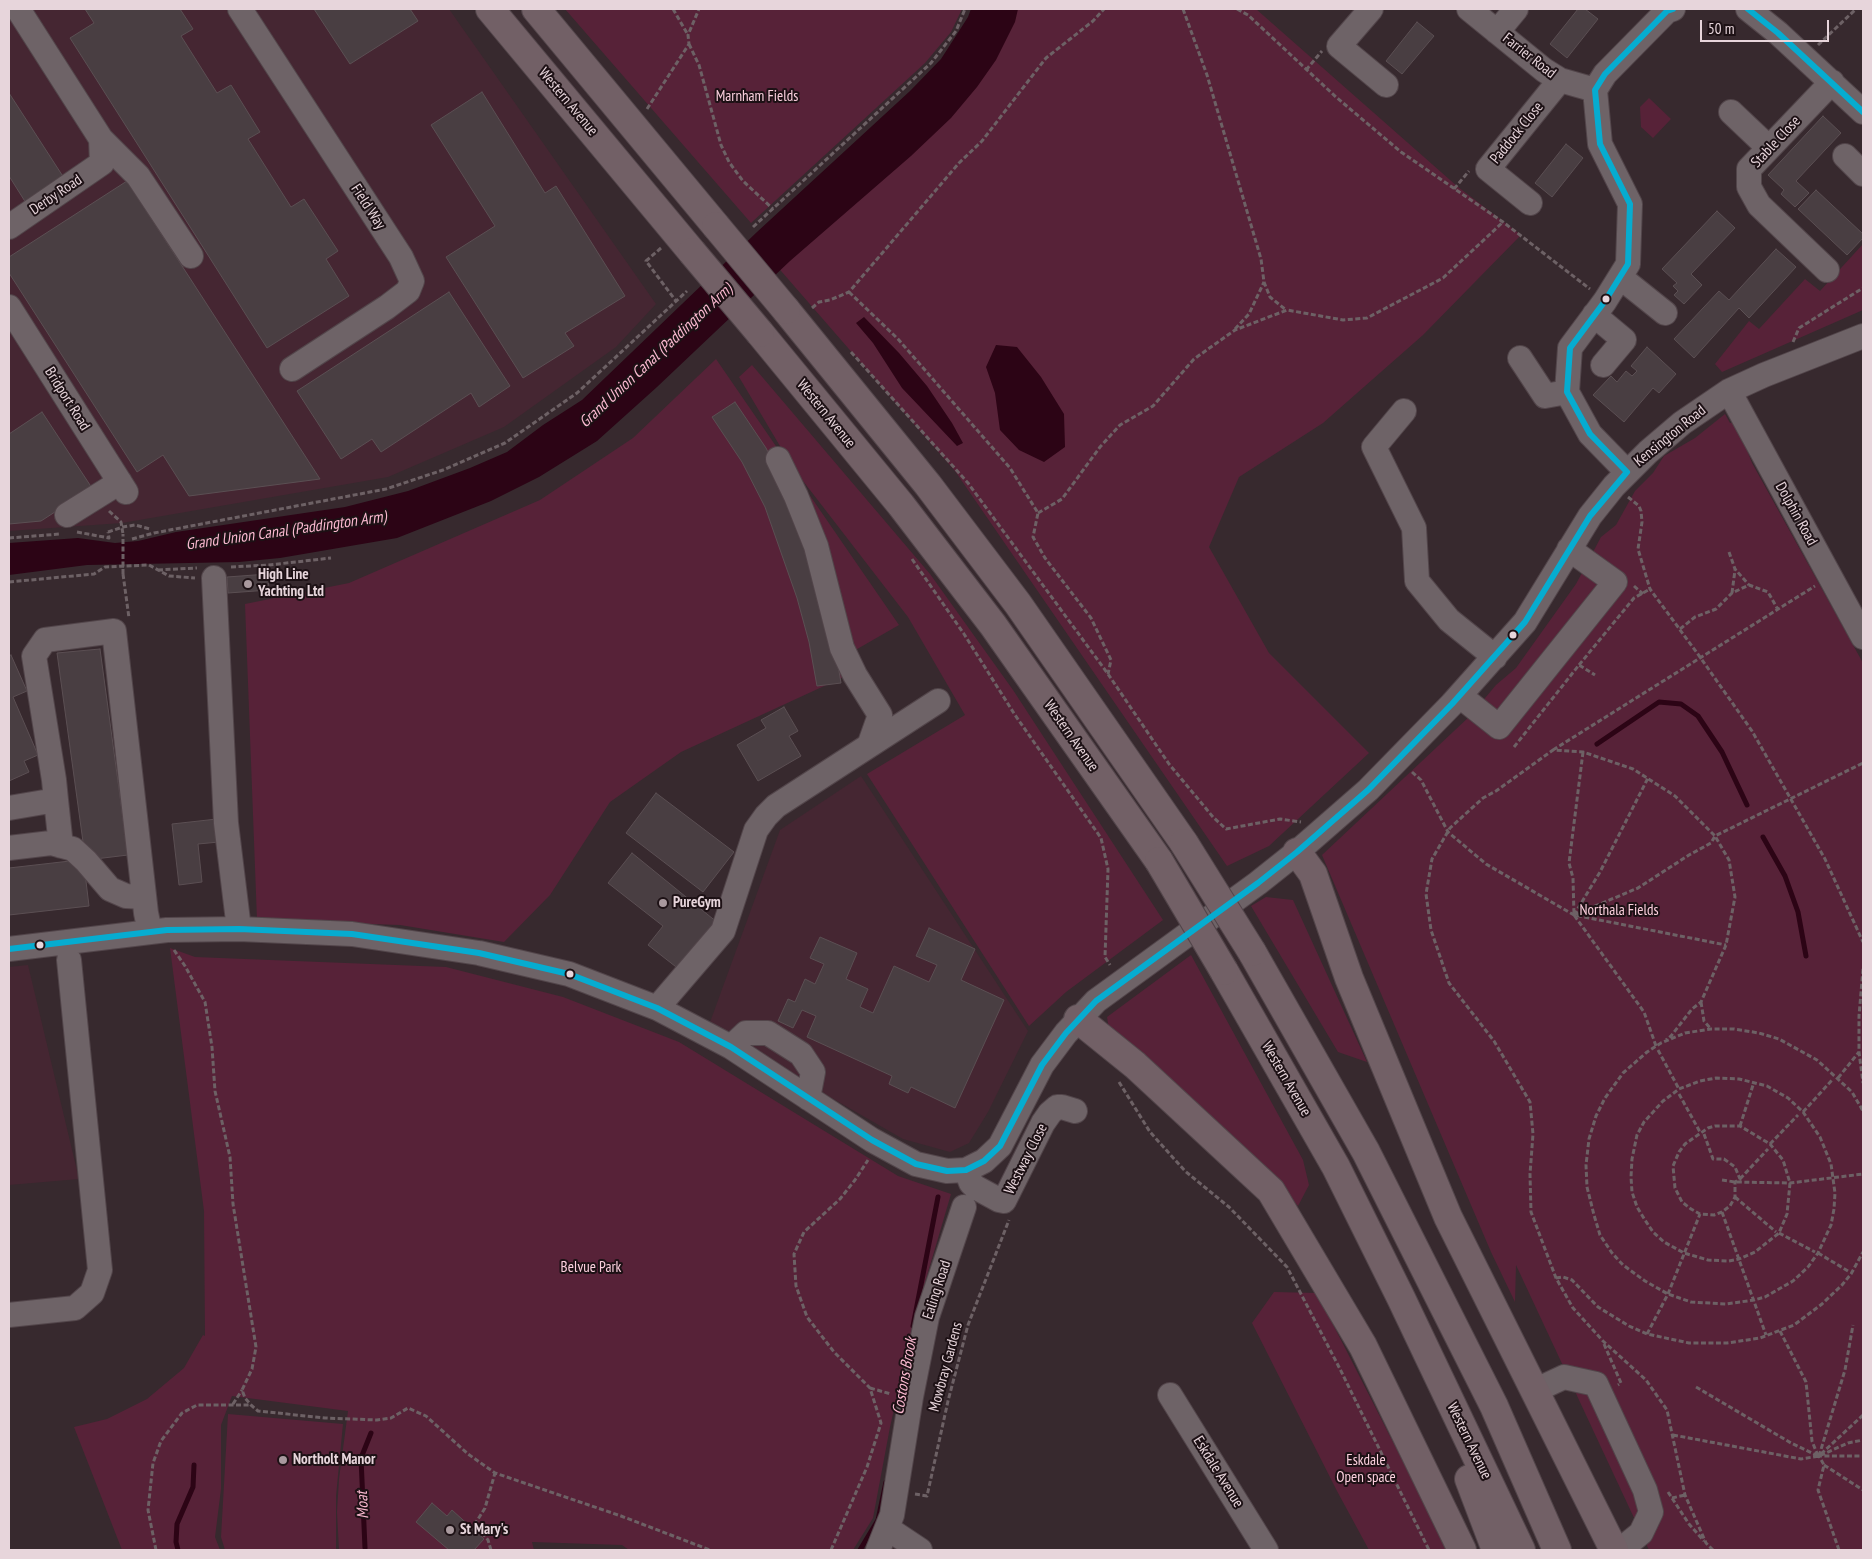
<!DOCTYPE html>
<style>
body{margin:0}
#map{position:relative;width:1872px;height:1559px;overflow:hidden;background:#37292e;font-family:"PT Sans Narrow",sans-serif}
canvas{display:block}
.frame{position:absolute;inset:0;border:10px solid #e7d5db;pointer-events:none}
.scale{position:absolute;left:1700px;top:20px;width:129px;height:22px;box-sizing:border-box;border:2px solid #e7d5db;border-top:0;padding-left:6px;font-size:15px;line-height:18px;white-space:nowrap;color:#e7d5db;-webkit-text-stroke:4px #1d1115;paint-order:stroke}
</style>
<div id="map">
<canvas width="1872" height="1559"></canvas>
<div class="frame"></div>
<div class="scale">50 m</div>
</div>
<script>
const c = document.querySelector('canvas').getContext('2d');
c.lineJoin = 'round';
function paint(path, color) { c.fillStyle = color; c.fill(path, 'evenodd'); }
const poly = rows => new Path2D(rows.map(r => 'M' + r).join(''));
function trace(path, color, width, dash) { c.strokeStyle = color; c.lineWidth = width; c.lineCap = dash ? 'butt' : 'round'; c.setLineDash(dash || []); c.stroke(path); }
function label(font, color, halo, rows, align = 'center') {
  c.font = font + ' "PT Sans Narrow",sans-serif'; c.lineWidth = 4; c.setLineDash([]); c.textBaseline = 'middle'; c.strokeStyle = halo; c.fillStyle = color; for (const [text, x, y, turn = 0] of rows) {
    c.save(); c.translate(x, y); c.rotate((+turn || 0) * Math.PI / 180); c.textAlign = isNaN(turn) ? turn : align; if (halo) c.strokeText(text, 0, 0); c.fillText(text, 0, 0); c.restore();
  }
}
const built = poly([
 [9,9,449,9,656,304,616,347,504,427,388,477,122,523,9,531],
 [861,776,1028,1031,988,1112,969,1143,950,1152,903,1139,830,1097,751,1046,709,1025,780,830],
 [28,965,79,1179,9,1185,9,967]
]);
const green = poly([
 [565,9,962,9,951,32,925,63,751,223],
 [1007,9,1256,9,1458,187,1521,235,1423,335,1323,423,1239,477,1209,547,1269,653,1369,753,1269,846,1227,866,955,471,775,264],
 [1649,98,1671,119,1653,138,1641,127,1640,107],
 [1863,244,1863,310,1722,372,1715,364,1749,321,1759,329,1805,279,1820,291],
 [716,359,899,625,845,656,848,675,681,752,610,802,550,895,504,942,400,925,257,920,245,604,349,583,540,500,633,438],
 [752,365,930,574,1013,690,1163,920,1066,992,1029,1026,867,774,965,715,908,617,793,468,739,377],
 [1725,414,1730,423,1736,422,1752,463,1863,663,1863,1550,1649,1550,1516,1265,1515,1302,1491,1252,1322,855,1470,716,1496,685,1516,668,1576,584,1601,537,1616,525,1635,491,1653,473,1664,456,1695,438],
 [1266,897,1293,900,1367,1062,1338,1052,1251,906],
 [170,948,195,957,446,967,563,997,679,1042,898,1176,951,1194,916,1313,890,1427,873,1518,853,1550,629,1550,622,1545,532,1542,534,1550,339,1550,337,1512,339,1479,348,1411,232,1396,221,1425,221,1489,215,1537,220,1550,122,1550,74,1427,107,1419,147,1399,184,1368,203,1335,205,1336,204,1211],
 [1191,955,1303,1160,1309,1185,1298,1206,1277,1183,1109,1029,1107,1017],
 [1274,1292,1317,1293,1448,1550,1369,1550,1337,1491,1252,1323],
 [228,1414,343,1424,336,1496,336,1550,225,1550,221,1537]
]);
const water = poly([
 [971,9,1018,9,1015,22,996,60,977,87,951,118,911,156,790,261,657,387,597,441,539,477,491,501,397,538,280,558,239,562,87,565,9,575,9,543,78,538,115,543,138,541,176,532,345,507,408,491,470,468,507,452,543,425,582,400,757,232,910,91,941,59,968,17],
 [864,317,899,353,927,386,952,423,963,443,957,446,902,388,873,343,856,323],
 [996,345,1017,347,1041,377,1064,414,1065,447,1044,462,1019,450,1000,430,995,393,986,367]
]);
const stream = poly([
 [1597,744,1659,702,1681,704,1698,716,1722,752,1747,805],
 [1763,837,1785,876,1798,912,1806,956],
 [913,1326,938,1197],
 [365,1548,361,1458,371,1433],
 [178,1550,176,1542,177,1524,193,1487,194,1465],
 [860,1550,878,1520,886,1482]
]);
const building = poly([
 [85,9,180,9,193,29,181,36,217,93,231,85,260,132,248,139,291,207,304,199,338,251,326,259,349,296,267,348,70,38,94,23,85,9],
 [314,9,410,9,418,21,350,64,314,9],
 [1578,9,1585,9,1598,19,1567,58,1550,44,1578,9],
 [1417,22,1434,36,1402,74,1386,61,1417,22],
 [482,92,545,193,556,186,625,296,565,333,574,346,523,378,446,257,495,226,431,125,482,92],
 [9,93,64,178,26,203,9,176,9,93],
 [1823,116,1841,133,1796,181,1809,193,1795,207,1781,194,1784,190,1768,175,1823,116],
 [1566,144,1583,158,1552,197,1535,183,1566,144],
 [127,181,320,479,189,496,163,455,137,472,9,273,9,257,127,181],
 [1816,190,1863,234,1863,238,1847,255,1798,209,1816,190],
 [1717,211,1735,228,1691,274,1702,285,1684,304,1674,295,1678,291,1673,286,1677,283,1662,269,1717,211],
 [1776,249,1796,267,1749,318,1739,308,1694,358,1674,339,1719,291,1729,300,1776,249],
 [449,292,510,386,479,407,471,393,381,452,372,439,341,459,297,391,449,292],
 [1647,347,1676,374,1659,393,1653,388,1624,422,1593,395,1611,376,1617,382,1626,371,1632,376,1637,371,1631,366,1647,347],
 [735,402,766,448,790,496,833,635,841,683,817,686,809,642,797,598,765,507,742,462,712,417,735,402],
 [42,412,92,488,41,521,9,524,9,434,42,412],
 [268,574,269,590,228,593,227,577,268,574],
 [100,649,128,855,95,859,84,849,57,653,100,649],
 [11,655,27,691,13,697,38,755,24,761,29,772,9,781,9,656,11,655],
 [784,707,798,731,789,736,801,756,758,781,737,745,766,728,761,720,784,707],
 [656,793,734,852,703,892,626,833,656,793],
 [217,819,219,842,198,844,202,882,179,885,172,824,217,819],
 [632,853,718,923,680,970,648,945,663,926,608,883,632,853],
 [70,861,85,873,89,906,9,915,9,868,70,861],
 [929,928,975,949,961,980,1004,1000,955,1108,911,1087,908,1093,889,1084,892,1076,807,1037,816,1016,802,1010,793,1028,778,1021,788,999,795,1002,805,979,815,984,824,964,810,958,820,937,857,953,846,979,868,989,860,1007,873,1013,894,966,929,982,937,965,916,956,929,928],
 [432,1503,447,1516,452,1510,484,1539,474,1550,449,1550,416,1522,432,1503]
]);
const path = poly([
 [673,9,688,35],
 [1183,9,1207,75,1261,259,1264,282,1270,297,1286,310],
 [1237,9,1248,15,1336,97,1401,152,1503,222,1590,289],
 [689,44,699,65,721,145,729,162,743,181,773,209],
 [1818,45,1856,9],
 [1306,70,1322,51],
 [647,109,689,44,688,35,699,9],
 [1454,189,1469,171],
 [753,227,931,63,956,31,965,9],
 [661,248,646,261,676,301],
 [849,292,898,339,1010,468,1038,513,1033,537,1045,558,1091,618,1111,660,1108,674],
 [812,308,819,302,830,300,849,292,959,163,982,141,1046,58,1093,21,1104,9],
 [1235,329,1249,314,1264,282],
 [1793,342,1799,328,1863,288],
 [851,352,968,483,1108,674,1169,764,1213,817,1226,829,1280,819,1301,822],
 [1628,497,1639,506,1641,511,1642,522,1638,549,1650,589,1700,657,1752,731,1825,859,1863,942],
 [109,511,121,522,123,534],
 [1038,513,1062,499,1100,447,1120,425,1153,406,1194,359,1235,330,1287,310,1343,320,1367,318,1443,278,1503,222],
 [77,532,109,538,108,532],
 [108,532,123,527,135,525,150,529],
 [9,538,60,534],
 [132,539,154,533,386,489,443,470,505,443,577,393,687,291],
 [1729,552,1735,569,1749,585],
 [912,559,964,634,1015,715,1101,838,1108,869,1105,957,1110,965],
 [231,567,269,565,331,558],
 [158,570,197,568],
 [123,574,129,618],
 [9,582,94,574,105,567,149,565,169,576,195,578],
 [1634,586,1643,594],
 [1732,593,1735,570],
 [1680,629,1695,617,1716,609,1732,593,1749,585,1768,592,1777,608],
 [1579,665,1634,598,1650,589],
 [1514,747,1579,665,1595,675],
 [1553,750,1815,586],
 [1583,752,1569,863,1573,878,1574,915,1644,1012,1656,1046],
 [1412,772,1421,780,1448,832,1486,864,1574,915,1726,945],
 [1574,915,1638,888,1689,855,1711,843,1715,836,1729,860,1735,897,1726,945,1701,1002,1692,1009,1671,1036,1666,1040],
 [1574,915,1600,872,1648,778],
 [174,950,185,966,205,1002,212,1047,215,1091,230,1157,233,1204,256,1347,252,1369,242,1390,245,1398,251,1405,258,1411,325,1418,377,1420,391,1418,408,1408,426,1416,468,1454,495,1473,621,1516,710,1550],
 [1863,969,1859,1016,1859,1052,1863,1083],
 [1701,1002,1704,1021,1711,1029],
 [1658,1050,1679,1089],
 [1838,1078,1859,1052],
 [1119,1082,1150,1132,1185,1171,1229,1207,1287,1267,1340,1369,1429,1550],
 [1679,1094,1700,1132],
 [1803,1112,1833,1079],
 [1740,1126,1754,1082],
 [1704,1134,1713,1159,1724,1159,1735,1167,1740,1179,1735,1182,1735,1197,1730,1206,1722,1212,1714,1215,1700,1214,1691,1209,1682,1202,1675,1188,1673,1166,1679,1152,1685,1144,1708,1128,1715,1126,1740,1126,1770,1144,1783,1160,1790,1183,1787,1214,1779,1233,1755,1252,1739,1259,1729,1261,1708,1260,1684,1253,1664,1242,1653,1232,1645,1220,1637,1207,1632,1192,1631,1177,1632,1159,1637,1135,1644,1122,1663,1101,1679,1089,1700,1081,1716,1078,1739,1079,1767,1086,1788,1098,1803,1112,1820,1137,1831,1164,1835,1193,1834,1209,1831,1225,1818,1253,1808,1267,1793,1281,1765,1297,1754,1300,1726,1304,1691,1302,1668,1294,1645,1281,1623,1265,1612,1253,1600,1235,1594,1215,1587,1187,1586,1165,1589,1139,1596,1116,1605,1098,1623,1073,1647,1052,1661,1043,1685,1033,1711,1029,1734,1029,1759,1033,1779,1039,1817,1060,1852,1092,1863,1111],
 [1770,1144,1798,1115],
 [1740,1179,1768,1149],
 [1722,1180,1735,1182,1790,1183,1863,1174],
 [1735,1197,1776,1232],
 [1722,1212,1766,1335],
 [1779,1233,1815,1252],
 [1818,1253,1848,1271],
 [1556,1278,1563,1277,1572,1280,1598,1307,1629,1326,1647,1334,1689,1343,1727,1343,1760,1338,1794,1325,1822,1304,1842,1285,1851,1274,1863,1252],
 [1780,1331,1806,1382,1812,1441,1818,1456],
 [1647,1334,1668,1294,1700,1214],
 [1604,1344,1621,1383,1618,1385],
 [1696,1387,1791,1443,1818,1456],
 [870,1388,891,1394],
 [233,1404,242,1390],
 [1673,1435,1801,1459,1819,1456,1848,1443,1863,1440],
 [1821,1454,1863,1415],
 [1819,1456,1845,1370,1853,1325],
 [1824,1465,1863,1490],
 [1668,1492,1689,1524,1704,1541],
 [915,1494,927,1496,948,1401,968,1325,1009,1220],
 [1672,1498,1685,1495],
 [156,1550,148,1510,153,1463,161,1441,182,1413,197,1405,250,1405],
 [491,1550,488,1540,475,1524,485,1508,495,1473],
 [831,1550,867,1467,881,1423,870,1388,834,1352,807,1317,796,1286,794,1254,804,1232,840,1199,855,1180,868,1160],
 [1713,1550,1706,1543,1685,1495,1667,1410,1646,1380,1603,1341,1573,1308,1556,1278,1531,1212,1530,1174,1533,1134,1530,1102,1494,1041,1449,983,1431,930,1426,894,1432,859,1450,828,1483,798,1496,791,1553,750,1583,752,1633,769,1675,796,1715,836,1863,763],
 [1839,1550,1818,1490,1824,1465,1819,1456,1863,1456]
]);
const minor = poly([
 [240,9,401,257,412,281,408,291,387,307,292,369],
 [1371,9,1339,46,1386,85],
 [1469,9,1544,70,1560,80,1595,90],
 [1748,9,1778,33,1863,112],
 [1497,32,1516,9],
 [1731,112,1769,148],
 [101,139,138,176,191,256],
 [1845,156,1863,174],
 [1530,203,1488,169,1560,80],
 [9,227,102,163,101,139,18,9],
 [1827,270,1759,205,1749,187,1749,169,1832,82],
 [1620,277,1665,313],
 [9,307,126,492],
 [1594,315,1624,340,1603,365],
 [1520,358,1545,396,1567,392],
 [1729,391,1863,637],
 [1404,411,1374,447,1414,528,1417,581,1449,620,1495,657],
 [778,459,796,496,816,546,842,648,855,675,880,715,870,743],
 [1627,472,1590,434,1567,392,1570,348,1605,301,1628,264,1630,204,1600,144,1595,90,1605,74,1667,11,1673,9],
 [67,515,120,482],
 [214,578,226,823,239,929],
 [1460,696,1499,727,1615,582,1569,549],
 [56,800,61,846],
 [9,808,56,800,54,780,34,656,45,640,114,631,146,913,150,932],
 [9,848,51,843,73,849,86,861,110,889,126,896,144,897],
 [9,949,167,930,239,929,352,934,479,953,569,974,657,1008,731,1047,872,1140,916,1164,947,1171,966,1170,984,1161,1000,1146,1042,1065,1066,1033,1096,1001,1258,883,1297,852,1368,790,1452,704,1525,622,1590,516,1614,486,1648,452,1682,423,1729,391,1764,375,1863,336],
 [657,1008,723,931,756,830,766,816,776,806,938,701],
 [731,1047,746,1033,768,1033,801,1054,813,1072,808,1098],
 [966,1170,971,1183,975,1187,999,1200,1004,1201,1043,1123,1050,1113,1057,1107,1062,1107,1075,1111],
 [9,1315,75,1308,92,1293,100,1270,69,960],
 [1534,1391,1564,1377,1596,1384,1645,1490,1651,1512,1641,1533,1620,1550],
 [1170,1395,1266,1550],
 [887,1528,920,1550],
 [878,1550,892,1515,911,1397,927,1317,964,1207]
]);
const highway = poly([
 [490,9,692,252],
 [536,9,716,226],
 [786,310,928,485,1018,604,1184,843],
 [760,333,901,505,993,625,1159,861],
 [1297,852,1313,874,1349,978,1448,1217,1614,1550],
 [1252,952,1366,1152,1494,1406,1557,1550],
 [1224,971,1336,1167,1401,1298,1521,1550],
 [1078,1019,1135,1065,1271,1191,1363,1346,1462,1550],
 [1469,1479,1496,1550]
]);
const pathBridge = poly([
 [123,574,123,534]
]);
const highwayBridge = poly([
 [716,226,786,310],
 [692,252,760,333],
 [1184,843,1252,952],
 [1159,861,1224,971]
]);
const bus1 = poly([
 [1748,9,1778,33,1863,112],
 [1627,472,1590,434,1567,392,1570,348,1605,301,1628,264,1630,204,1600,144,1595,90,1605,74,1667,11,1673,9],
 [9,949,167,930,239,929,352,934,479,953,569,974,657,1008,731,1047,872,1140,916,1164,947,1171,966,1170,984,1161,1000,1146,1042,1065,1066,1033,1096,1001,1258,883,1297,852,1368,790,1452,704,1525,622,1590,516,1627,472]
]);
const markers = [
 [1606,299,4.5,"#e7d5db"],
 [248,584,5,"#a9999e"],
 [1513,635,4.5,"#e7d5db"],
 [663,903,5,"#a9999e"],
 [40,945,4.5,"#e7d5db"],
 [570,974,4.5,"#e7d5db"],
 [283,1460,5,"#a9999e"],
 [450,1530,5,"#a9999e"]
];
const streetNames = [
 ["Farrier Road",1529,56,38],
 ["Western Avenue",568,102,50],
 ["Paddock Close",1517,133,-51],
 ["Stable Close",1776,142,-47],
 ["Derby Road",56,195,-34],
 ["Field Way",368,207,57],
 ["Bridport Road",67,399,58],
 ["Western Avenue",826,414,51],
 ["Kensington Road",1670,436,-39],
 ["Dolphin Road",1796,514,61],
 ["Western Avenue",1071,736,55],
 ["Western Avenue",1286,1079,60],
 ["Westway Close",1026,1159,-63],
 ["Ealing Road",937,1290,-72],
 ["Mowbray Gardens",946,1367,-75],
 ["Western Avenue",1469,1441,64],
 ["Eskdale Avenue",1218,1472,58]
];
const parkNames = [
 ["Marnham Fields",757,97],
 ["Northala Fields",1619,911],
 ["Belvue Park",591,1268],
 ["Eskdale",1366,1461],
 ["Open space",1366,1478]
];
const poiNames = [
 ["High Line",258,575],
 ["Yachting Ltd",258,592],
 ["PureGym",673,903],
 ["Northolt Manor",293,1460],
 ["St Mary's",460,1530]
];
const waterNames = [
 ["Grand Union Canal (Paddington Arm)",656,356,-43],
 ["Grand Union Canal (Paddington Arm)",286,531,-8],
 ["Costons Brook",905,1376,-80],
 ["Moat",363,1505,-93]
];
paint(built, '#452632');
paint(green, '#572238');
paint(water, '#2c0415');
trace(stream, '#2c0415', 5);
paint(building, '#493e42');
trace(building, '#5b4f53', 1);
trace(minor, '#52454a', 26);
trace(highway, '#52454a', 30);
trace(path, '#6d6165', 3, [5, 2.5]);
trace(minor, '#6e6367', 24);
trace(highway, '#726066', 28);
trace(highwayBridge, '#52454a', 30, []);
trace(pathBridge, '#6d6165', 3, [5, 2.5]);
trace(highwayBridge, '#726066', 28);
trace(bus1, '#06acd0', 6);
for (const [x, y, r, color] of markers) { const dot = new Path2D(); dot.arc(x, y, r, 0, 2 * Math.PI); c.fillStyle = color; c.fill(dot); trace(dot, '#1d1115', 2); }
label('15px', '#e7d5db', '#1d1115', streetNames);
label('15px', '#fbcfdd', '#1d1115', parkNames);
label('bold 15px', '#e7d5db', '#1d1115', poiNames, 'left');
label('italic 16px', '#fab9d0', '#1d1115', waterNames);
</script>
